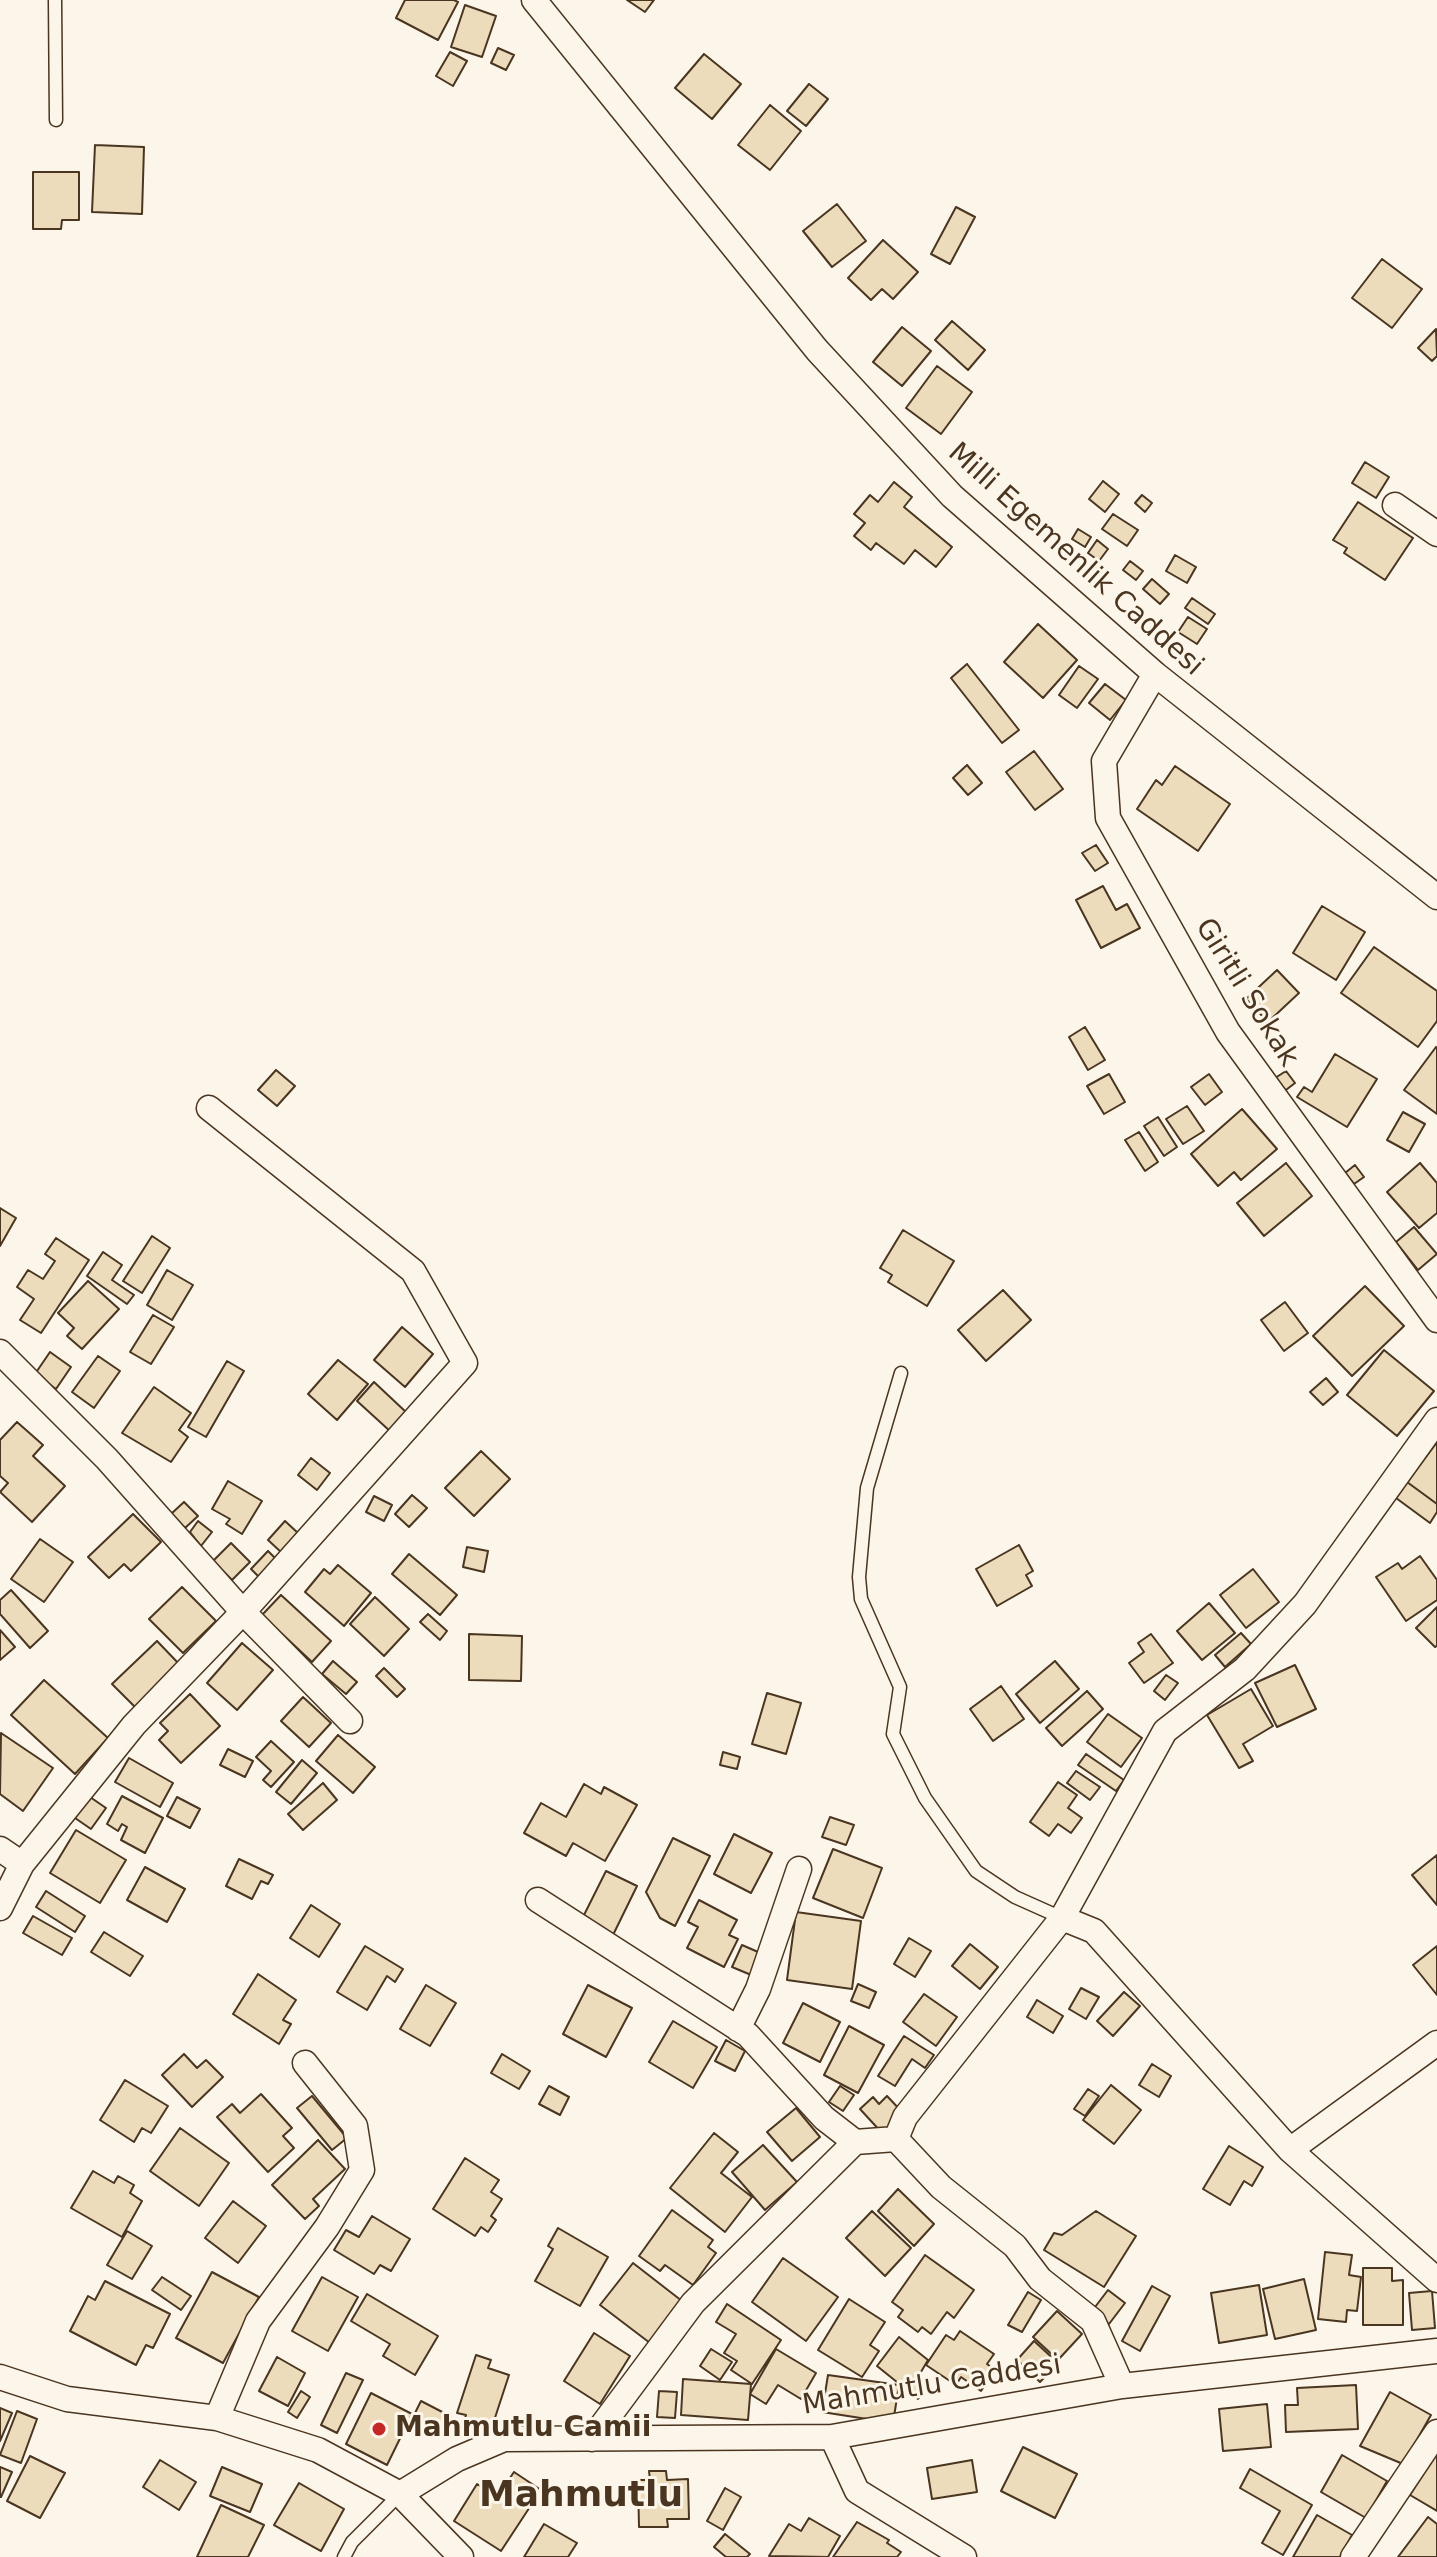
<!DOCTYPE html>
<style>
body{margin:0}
canvas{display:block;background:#fbf6e9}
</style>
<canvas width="1437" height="2557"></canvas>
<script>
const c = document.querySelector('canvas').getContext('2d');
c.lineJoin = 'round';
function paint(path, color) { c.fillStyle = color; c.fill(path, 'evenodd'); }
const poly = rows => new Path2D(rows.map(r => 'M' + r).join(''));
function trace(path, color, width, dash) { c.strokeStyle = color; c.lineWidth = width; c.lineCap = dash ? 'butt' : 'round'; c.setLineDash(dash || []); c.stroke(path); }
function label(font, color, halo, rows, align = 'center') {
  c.font = font + ' "DejaVu Sans",sans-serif'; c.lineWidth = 6; c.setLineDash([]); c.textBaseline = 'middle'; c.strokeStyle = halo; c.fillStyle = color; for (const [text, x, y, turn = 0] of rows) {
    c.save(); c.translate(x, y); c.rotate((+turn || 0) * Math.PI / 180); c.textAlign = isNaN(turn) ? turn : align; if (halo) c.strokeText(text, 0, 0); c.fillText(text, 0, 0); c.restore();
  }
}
const building = poly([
 [405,0,454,0,458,2,438,40,396,18,405,0],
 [627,0,654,0,645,12,627,0],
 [465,5,496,16,482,57,451,47,465,5],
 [498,48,514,55,506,70,491,63,498,48],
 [450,52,467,61,453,86,436,76,450,52],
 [704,54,741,84,712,119,675,88,704,54],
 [809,84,828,99,806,126,787,111,809,84],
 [770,105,801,131,770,170,738,145,770,105],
 [95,145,144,147,142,214,92,212,95,145],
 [33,172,79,172,79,220,62,220,61,229,33,229,33,172],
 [837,204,866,241,832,267,803,231,837,204],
 [956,207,975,217,950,264,931,254,956,207],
 [883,240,918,272,893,299,882,289,871,300,848,278,883,240],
 [1382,259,1422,289,1392,328,1352,298,1382,259],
 [952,321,985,350,968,370,935,340,952,321],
 [902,327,931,351,902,386,873,362,902,327],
 [1436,329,1437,356,1432,361,1418,348,1436,329],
 [937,366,972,392,941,434,906,408,937,366],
 [1365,462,1389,477,1376,498,1352,483,1365,462],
 [1103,481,1119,494,1105,512,1089,499,1103,481],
 [894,482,912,497,904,507,952,547,936,567,915,550,904,564,876,543,871,550,854,536,865,523,854,514,870,495,878,502,894,482],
 [1142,495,1152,503,1145,512,1135,503,1142,495],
 [1358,502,1413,538,1385,580,1344,553,1347,548,1333,540,1358,502],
 [1113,514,1138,530,1127,546,1102,529,1113,514],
 [1078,529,1091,537,1085,547,1072,539,1078,529],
 [1097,540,1108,549,1099,561,1088,553,1097,540],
 [1175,555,1196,567,1187,583,1166,571,1175,555],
 [1130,561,1143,571,1136,580,1123,570,1130,561],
 [1152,579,1169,594,1160,604,1143,589,1152,579],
 [1192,598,1215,614,1208,624,1185,608,1192,598],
 [1188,617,1207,629,1197,644,1178,632,1188,617],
 [1038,624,1077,660,1043,698,1004,662,1038,624],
 [967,664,1019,730,1002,743,951,678,967,664],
 [1079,666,1098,679,1077,708,1059,695,1079,666],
 [1105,684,1126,700,1110,720,1089,703,1105,684],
 [1034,751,1063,789,1035,810,1006,772,1034,751],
 [967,765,982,783,968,795,953,778,967,765],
 [1175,766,1230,804,1198,851,1137,809,1156,780,1162,785,1175,766],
 [1096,845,1108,863,1095,871,1082,853,1096,845],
 [1103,886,1116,910,1127,904,1140,928,1101,948,1076,900,1103,886],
 [1322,906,1365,932,1336,980,1293,953,1322,906],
 [1374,947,1437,991,1437,1021,1418,1047,1341,993,1374,947],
 [1277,970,1299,993,1268,1022,1246,999,1277,970],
 [1085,1027,1105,1060,1088,1070,1069,1037,1085,1027],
 [1436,1047,1437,1048,1437,1114,1404,1090,1436,1047],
 [1335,1054,1377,1079,1347,1127,1297,1097,1304,1087,1312,1092,1335,1054],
 [276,1070,295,1086,277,1106,258,1090,276,1070],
 [1286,1071,1295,1083,1282,1093,1272,1080,1286,1071],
 [1109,1074,1125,1102,1104,1114,1087,1086,1109,1074],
 [1209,1074,1222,1092,1205,1105,1191,1087,1209,1074],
 [1187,1106,1204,1131,1183,1144,1166,1119,1187,1106],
 [1242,1109,1277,1149,1241,1180,1234,1172,1218,1186,1191,1154,1242,1109],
 [1403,1112,1425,1124,1409,1152,1387,1140,1403,1112],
 [1158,1117,1177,1147,1164,1156,1144,1126,1158,1117],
 [1139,1132,1158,1162,1145,1171,1125,1140,1139,1132],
 [1286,1163,1312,1196,1264,1236,1237,1203,1286,1163],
 [1420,1163,1437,1183,1437,1213,1419,1228,1387,1192,1420,1163],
 [1355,1165,1364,1177,1354,1184,1345,1173,1355,1165],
 [0,1208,16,1218,0,1246,0,1208],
 [1414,1227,1437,1254,1418,1270,1396,1242,1414,1227],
 [903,1230,954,1261,927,1306,888,1282,892,1275,880,1268,903,1230],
 [152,1236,170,1248,142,1293,123,1281,152,1236],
 [56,1238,89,1260,41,1333,20,1320,34,1299,17,1287,28,1270,43,1279,55,1261,45,1254,56,1238],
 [103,1252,122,1265,112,1280,134,1295,127,1304,87,1276,103,1252],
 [167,1270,193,1285,172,1320,147,1305,167,1270],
 [88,1281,119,1309,82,1349,67,1336,74,1328,58,1313,88,1281],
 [1365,1286,1404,1326,1352,1376,1313,1336,1365,1286],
 [1003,1290,1031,1320,986,1361,958,1330,1003,1290],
 [1285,1302,1308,1333,1284,1351,1261,1320,1285,1302],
 [153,1315,174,1327,151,1364,130,1352,153,1315],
 [402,1327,433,1354,405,1387,374,1360,402,1327],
 [1384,1350,1434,1391,1397,1436,1347,1395,1384,1350],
 [50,1352,71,1367,56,1389,35,1374,50,1352],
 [98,1356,120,1371,94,1408,72,1392,98,1356],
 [338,1360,368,1384,337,1420,308,1394,338,1360],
 [227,1361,244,1371,206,1437,188,1427,227,1361],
 [1326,1378,1338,1392,1323,1405,1310,1392,1326,1378],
 [374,1382,407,1413,391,1432,357,1401,374,1382],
 [154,1387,191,1413,179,1430,188,1437,171,1462,122,1433,154,1387],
 [17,1422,43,1445,33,1456,65,1486,32,1522,0,1492,8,1483,0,1476,0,1440,17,1422],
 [1437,1442,1437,1504,1407,1482,1437,1442],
 [481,1451,510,1479,474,1516,445,1488,481,1451],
 [311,1458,330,1473,317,1490,298,1475,311,1458],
 [228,1481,262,1501,242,1534,226,1524,230,1519,212,1509,228,1481],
 [1407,1482,1437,1504,1437,1512,1430,1523,1396,1498,1407,1482],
 [412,1495,427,1508,409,1527,395,1514,412,1495],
 [374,1496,392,1505,384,1521,366,1512,374,1496],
 [184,1502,198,1516,185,1528,171,1514,184,1502],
 [133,1514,161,1542,131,1571,124,1564,109,1578,88,1557,133,1514],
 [198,1521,212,1532,201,1546,190,1532,198,1521],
 [285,1521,299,1534,282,1553,268,1540,285,1521],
 [40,1539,73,1562,44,1602,11,1579,40,1539],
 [231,1543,250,1562,232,1580,213,1561,231,1543],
 [1019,1545,1033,1571,1026,1575,1032,1586,997,1606,976,1569,1019,1545],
 [467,1547,488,1551,484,1572,463,1567,467,1547],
 [268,1551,277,1560,260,1578,251,1569,268,1551],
 [409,1554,457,1595,440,1615,392,1574,409,1554],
 [1420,1556,1437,1580,1437,1600,1406,1621,1376,1577,1398,1563,1402,1569,1420,1556],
 [338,1565,371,1593,344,1626,305,1592,324,1569,330,1574,338,1565],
 [1253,1569,1279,1602,1246,1628,1220,1595,1253,1569],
 [182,1587,216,1621,183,1653,149,1619,182,1587],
 [11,1590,48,1631,30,1648,0,1614,0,1600,11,1590],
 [281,1595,331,1641,312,1662,262,1615,281,1595],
 [375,1597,409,1629,384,1656,350,1624,375,1597],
 [1209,1603,1235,1633,1202,1660,1177,1631,1209,1603],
 [1437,1607,1437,1646,1435,1647,1416,1628,1437,1607],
 [428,1614,447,1631,440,1640,420,1622,428,1614],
 [0,1630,15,1647,0,1660,0,1630],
 [1241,1633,1251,1644,1225,1667,1215,1655,1241,1633],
 [469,1634,522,1636,521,1681,469,1680,469,1634],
 [1151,1634,1173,1663,1144,1683,1129,1663,1144,1652,1138,1643,1151,1634],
 [157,1641,180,1665,136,1708,112,1684,157,1641],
 [242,1643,273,1670,237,1710,207,1683,242,1643],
 [333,1661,357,1682,346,1694,322,1674,333,1661],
 [1055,1661,1079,1689,1040,1723,1016,1694,1055,1661],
 [1295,1665,1316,1709,1277,1727,1255,1683,1295,1665],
 [384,1668,405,1689,397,1697,376,1676,384,1668],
 [1166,1675,1178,1683,1165,1700,1154,1691,1166,1675],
 [44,1680,108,1738,75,1774,11,1715,44,1680],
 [1001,1686,1024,1719,993,1741,970,1709,1001,1686],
 [1251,1689,1273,1726,1243,1744,1253,1761,1239,1768,1207,1715,1251,1689],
 [1087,1691,1103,1709,1062,1746,1046,1728,1087,1691],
 [767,1693,801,1703,786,1754,752,1744,767,1693],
 [190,1694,220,1726,181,1763,159,1740,168,1731,160,1723,190,1694],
 [303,1697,331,1723,309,1747,281,1721,303,1697],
 [1108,1714,1142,1738,1121,1767,1087,1742,1108,1714],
 [1,1733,53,1768,23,1811,0,1794,1,1733],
 [338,1735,375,1767,353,1793,316,1761,338,1735],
 [271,1741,294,1762,271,1787,263,1780,271,1771,256,1757,271,1741],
 [228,1749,253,1761,245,1777,220,1765,228,1749],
 [723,1752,740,1757,737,1769,720,1765,723,1752],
 [1086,1754,1124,1780,1116,1791,1078,1765,1086,1754],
 [129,1758,173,1783,160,1807,115,1782,129,1758],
 [302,1760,317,1773,291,1804,276,1792,302,1760],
 [1076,1771,1100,1787,1090,1800,1067,1783,1076,1771],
 [1058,1782,1077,1795,1068,1808,1082,1818,1071,1833,1058,1824,1049,1836,1030,1822,1058,1782],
 [323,1783,337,1800,303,1830,288,1814,323,1783],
 [584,1784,601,1794,604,1787,637,1805,605,1861,573,1843,566,1856,524,1833,541,1803,566,1817,584,1784],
 [122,1796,163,1818,145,1853,121,1840,127,1827,122,1824,118,1831,107,1824,122,1796],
 [90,1797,106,1808,91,1829,75,1818,90,1797],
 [177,1797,200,1809,190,1828,167,1816,177,1797],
 [830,1817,854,1825,846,1845,822,1837,830,1817],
 [76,1830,126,1860,100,1903,50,1873,76,1830],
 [734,1834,772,1853,751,1893,714,1874,734,1834],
 [673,1838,710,1856,675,1926,660,1918,646,1892,673,1838],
 [833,1849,882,1868,863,1918,813,1898,833,1849],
 [1437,1855,1437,1905,1412,1875,1437,1855],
 [239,1859,273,1875,268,1884,261,1881,252,1899,226,1886,239,1859],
 [145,1867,185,1889,167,1922,127,1900,145,1867],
 [606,1871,637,1886,613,1935,582,1919,606,1871],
 [46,1891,85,1916,75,1932,36,1907,46,1891],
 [699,1900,737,1920,729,1935,738,1939,724,1967,687,1948,698,1927,688,1922,699,1900],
 [311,1905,340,1924,319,1957,290,1938,311,1905],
 [796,1912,861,1921,852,1989,787,1980,796,1912],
 [33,1916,72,1938,62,1955,23,1933,33,1916],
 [104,1932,143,1956,130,1976,91,1952,104,1932],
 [909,1938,931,1951,915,1977,894,1964,909,1938],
 [970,1944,998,1967,980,1989,952,1966,970,1944],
 [742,1945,765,1955,756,1977,732,1967,742,1945],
 [365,1946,403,1969,395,1982,387,1976,367,2010,337,1992,365,1946],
 [1437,1946,1437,1995,1413,1965,1437,1946],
 [258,1974,296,2000,283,2020,291,2024,279,2044,233,2014,258,1974],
 [858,1984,876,1992,869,2008,851,2001,858,1984],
 [426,1985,456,2003,430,2046,400,2029,426,1985],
 [588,1985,632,2008,606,2057,563,2034,588,1985],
 [1081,1988,1099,1997,1086,2019,1069,2009,1081,1988],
 [1124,1992,1140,2006,1113,2036,1097,2021,1124,1992],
 [924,1994,957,2017,936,2046,903,2022,924,1994],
 [1037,2000,1063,2016,1053,2033,1027,2017,1037,2000],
 [803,2003,840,2022,820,2062,783,2043,803,2003],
 [673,2021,717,2047,693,2088,649,2062,673,2021],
 [849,2026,884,2045,858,2093,824,2075,849,2026],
 [904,2036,934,2055,925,2068,912,2059,895,2086,878,2076,904,2036],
 [726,2040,745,2051,735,2071,715,2061,726,2040],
 [184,2054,197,2068,206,2060,223,2077,192,2107,162,2075,184,2054],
 [502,2054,530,2071,519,2089,491,2073,502,2054],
 [1152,2064,1171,2076,1159,2097,1139,2085,1152,2064],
 [125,2080,168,2106,151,2133,142,2128,134,2142,100,2120,125,2080],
 [1111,2085,1141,2110,1114,2144,1083,2120,1111,2085],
 [549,2086,569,2097,560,2115,539,2104,549,2086],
 [840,2086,854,2095,843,2111,829,2102,840,2086],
 [1088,2089,1099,2096,1085,2116,1074,2109,1088,2089],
 [261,2094,292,2128,283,2136,294,2148,268,2172,217,2117,232,2104,240,2113,261,2094],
 [312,2096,347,2138,332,2150,297,2108,312,2096],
 [887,2096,903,2113,882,2133,860,2109,873,2097,879,2104,887,2096],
 [796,2108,820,2137,792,2161,767,2132,796,2108],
 [180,2128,229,2163,199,2206,150,2171,180,2128],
 [714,2133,738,2152,721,2173,752,2197,725,2232,670,2188,714,2133],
 [318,2140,345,2169,313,2199,319,2206,305,2219,272,2185,318,2140],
 [763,2145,797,2182,765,2210,732,2172,763,2145],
 [1229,2146,1263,2167,1252,2186,1244,2181,1230,2205,1203,2189,1229,2146],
 [465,2158,499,2180,491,2192,502,2199,491,2216,496,2220,488,2232,481,2227,475,2236,433,2209,465,2158],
 [93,2171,114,2183,118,2176,134,2185,130,2193,142,2201,122,2237,71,2208,93,2171],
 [898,2189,934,2224,914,2246,878,2211,898,2189],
 [233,2201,266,2226,238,2263,205,2238,233,2201],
 [672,2210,713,2240,708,2247,716,2253,693,2285,665,2265,660,2271,639,2256,672,2210],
 [872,2211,911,2248,885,2276,846,2238,872,2211],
 [1096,2211,1136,2236,1104,2287,1044,2250,1054,2233,1062,2235,1096,2211],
 [372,2216,410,2239,391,2271,380,2265,374,2274,334,2250,346,2230,359,2237,372,2216],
 [558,2228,608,2257,580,2306,535,2281,553,2249,548,2246,558,2228],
 [127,2231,152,2246,132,2279,107,2265,127,2231],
 [1325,2252,1352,2255,1349,2275,1361,2277,1357,2311,1347,2310,1346,2322,1318,2319,1325,2252],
 [925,2255,974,2290,954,2318,947,2312,931,2334,922,2327,918,2332,898,2317,903,2310,892,2302,925,2255],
 [783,2258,838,2297,806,2341,752,2302,783,2258],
 [633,2263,682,2301,650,2343,600,2305,633,2263],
 [1363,2268,1392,2268,1392,2281,1403,2280,1403,2325,1363,2325,1363,2268],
 [212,2272,259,2297,223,2363,176,2338,212,2272],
 [162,2277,191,2296,181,2310,152,2290,162,2277],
 [322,2277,358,2297,328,2351,292,2331,322,2277],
 [1304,2279,1316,2330,1275,2339,1263,2289,1304,2279],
 [105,2281,170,2314,153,2348,146,2345,136,2365,70,2331,88,2296,95,2300,105,2281],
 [1259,2285,1267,2335,1219,2343,1211,2293,1259,2285],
 [1152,2286,1170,2296,1140,2351,1122,2341,1152,2286],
 [1108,2290,1125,2303,1109,2324,1092,2311,1108,2290],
 [1432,2291,1435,2328,1412,2330,1409,2293,1432,2291],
 [1028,2292,1041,2300,1022,2332,1008,2325,1028,2292],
 [367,2294,438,2336,415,2375,383,2356,390,2344,351,2321,367,2294],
 [849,2299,885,2322,870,2345,879,2351,862,2377,818,2350,849,2299],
 [727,2304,781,2340,752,2384,731,2370,737,2361,724,2353,736,2334,716,2322,727,2304],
 [1057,2311,1082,2334,1058,2360,1033,2337,1057,2311],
 [960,2331,994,2354,987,2364,995,2370,981,2391,961,2377,956,2385,926,2365,946,2335,954,2340,960,2331],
 [594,2333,630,2356,600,2404,564,2381,594,2333],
 [899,2337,928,2360,918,2377,929,2385,918,2399,877,2366,899,2337],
 [1034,2341,1058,2363,1040,2382,1017,2360,1034,2341],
 [711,2349,732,2362,720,2380,700,2366,711,2349],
 [776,2349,816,2373,801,2399,778,2385,766,2404,750,2394,776,2349],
 [476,2355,491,2360,488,2368,509,2375,490,2433,463,2424,466,2415,457,2413,476,2355],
 [277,2357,305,2373,288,2406,259,2391,277,2357],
 [346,2373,363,2380,337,2433,321,2425,346,2373],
 [828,2375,899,2385,893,2423,822,2412,828,2375],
 [683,2379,751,2384,748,2420,681,2415,683,2379],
 [1356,2385,1358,2429,1286,2432,1285,2405,1298,2405,1297,2388,1356,2385],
 [301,2391,310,2397,297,2418,288,2412,301,2391],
 [659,2391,677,2392,675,2418,657,2417,659,2391],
 [1390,2392,1431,2415,1403,2464,1360,2446,1390,2392],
 [371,2393,412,2414,387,2465,346,2444,371,2393],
 [421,2401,450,2416,443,2430,414,2415,421,2401],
 [1267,2404,1271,2447,1223,2451,1219,2409,1267,2404],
 [0,2408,12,2413,0,2441,0,2408],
 [17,2411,37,2419,21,2463,0,2455,17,2411],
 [1023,2447,1077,2474,1055,2518,1001,2491,1023,2447],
 [1437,2452,1437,2511,1410,2495,1437,2452],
 [1342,2455,1387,2481,1366,2518,1321,2492,1342,2455],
 [30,2456,65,2473,40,2518,7,2501,30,2456],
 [160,2460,196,2482,179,2510,143,2487,160,2460],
 [972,2460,977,2492,932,2499,927,2468,972,2460],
 [0,2467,12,2472,1,2497,0,2497,0,2467],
 [222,2467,262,2484,250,2512,210,2496,222,2467],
 [1250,2469,1312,2505,1283,2555,1262,2543,1280,2511,1240,2488,1250,2469],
 [649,2471,666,2471,667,2480,688,2479,689,2519,667,2519,668,2527,639,2527,638,2480,650,2480,649,2471],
 [514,2472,541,2490,501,2551,454,2521,477,2484,497,2497,514,2472],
 [299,2483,344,2509,321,2551,274,2525,299,2483],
 [725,2488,741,2497,723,2530,707,2521,725,2488],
 [221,2505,264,2525,248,2557,197,2557,221,2505],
 [1317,2515,1352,2535,1340,2557,1293,2557,1317,2515],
 [1428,2517,1437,2524,1437,2557,1398,2557,1428,2517],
 [809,2518,840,2536,828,2557,769,2556,789,2524,801,2531,809,2518],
 [857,2522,889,2540,887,2543,901,2552,897,2557,833,2557,857,2522],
 [544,2524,577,2543,568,2557,524,2557,544,2524],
 [725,2534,750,2554,747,2557,726,2557,714,2547,725,2534]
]);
const lane = poly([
 [55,0,56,120],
 [901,1373,867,1488,859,1577,861,1599,900,1687,893,1734,925,1798,976,1871,1015,1897,1062,1918],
 [344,2557,352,2542,400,2494]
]);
const street = poly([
 [534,0,817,350,952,496,1155,674,1437,897],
 [1395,505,1437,534],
 [1155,674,1104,761,1108,818,1228,1032,1437,1320],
 [0,1352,107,1459,243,1612,350,1721],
 [0,1849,22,1864],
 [538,1900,748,2035,824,2118,855,2142,896,2139],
 [0,1908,22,1864,134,1725,243,1612,465,1363,413,1271,209,1108],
 [1062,1918,1094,1931,1290,2150,1437,2280],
 [738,2029,758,1989,799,1869],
 [896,2139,905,2117,1062,1918,1165,1731,1245,1669,1305,1604,1437,1420],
 [896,2139,941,2187,1015,2246,1040,2279,1093,2321,1122,2386],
 [1290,2150,1437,2043],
 [0,2377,67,2399,217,2418,318,2450,400,2494,461,2557],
 [217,2418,258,2321,327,2227,362,2170,355,2126,305,2063],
 [832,2437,857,2491,964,2557],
 [592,2439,693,2303,855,2142],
 [400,2494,457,2459,504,2439,832,2437,1122,2386,1437,2351],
 [1353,2557,1437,2432]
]);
const markers = [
 [379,2429,8,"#c62828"]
];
const streetNames = [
 ["Milli Egemenlik Caddesi",1075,560,42],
 ["Giritli Sokak",1246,993,58],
 ["Mahmutlu Caddesi",932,2386,-9]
];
const poiNames = [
 ["Mahmutlu Camii",395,2429]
];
const districtNames = [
 ["Mahmutlu",581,2497]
];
paint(building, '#ecdcbc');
trace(building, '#4a3520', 2);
trace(lane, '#4a3520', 15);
trace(street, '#4a3520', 27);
trace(lane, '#fbf6e9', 12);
trace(street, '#fbf6e9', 24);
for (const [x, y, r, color] of markers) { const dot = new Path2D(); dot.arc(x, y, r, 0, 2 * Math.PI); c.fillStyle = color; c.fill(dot); trace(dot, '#fbf6e9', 3); }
label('28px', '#4a3520', '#fbf6e9', streetNames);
label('bold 28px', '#4a3520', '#fbf6e9', poiNames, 'left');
label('bold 36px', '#4a3520', '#fbf6e9', districtNames);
</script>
